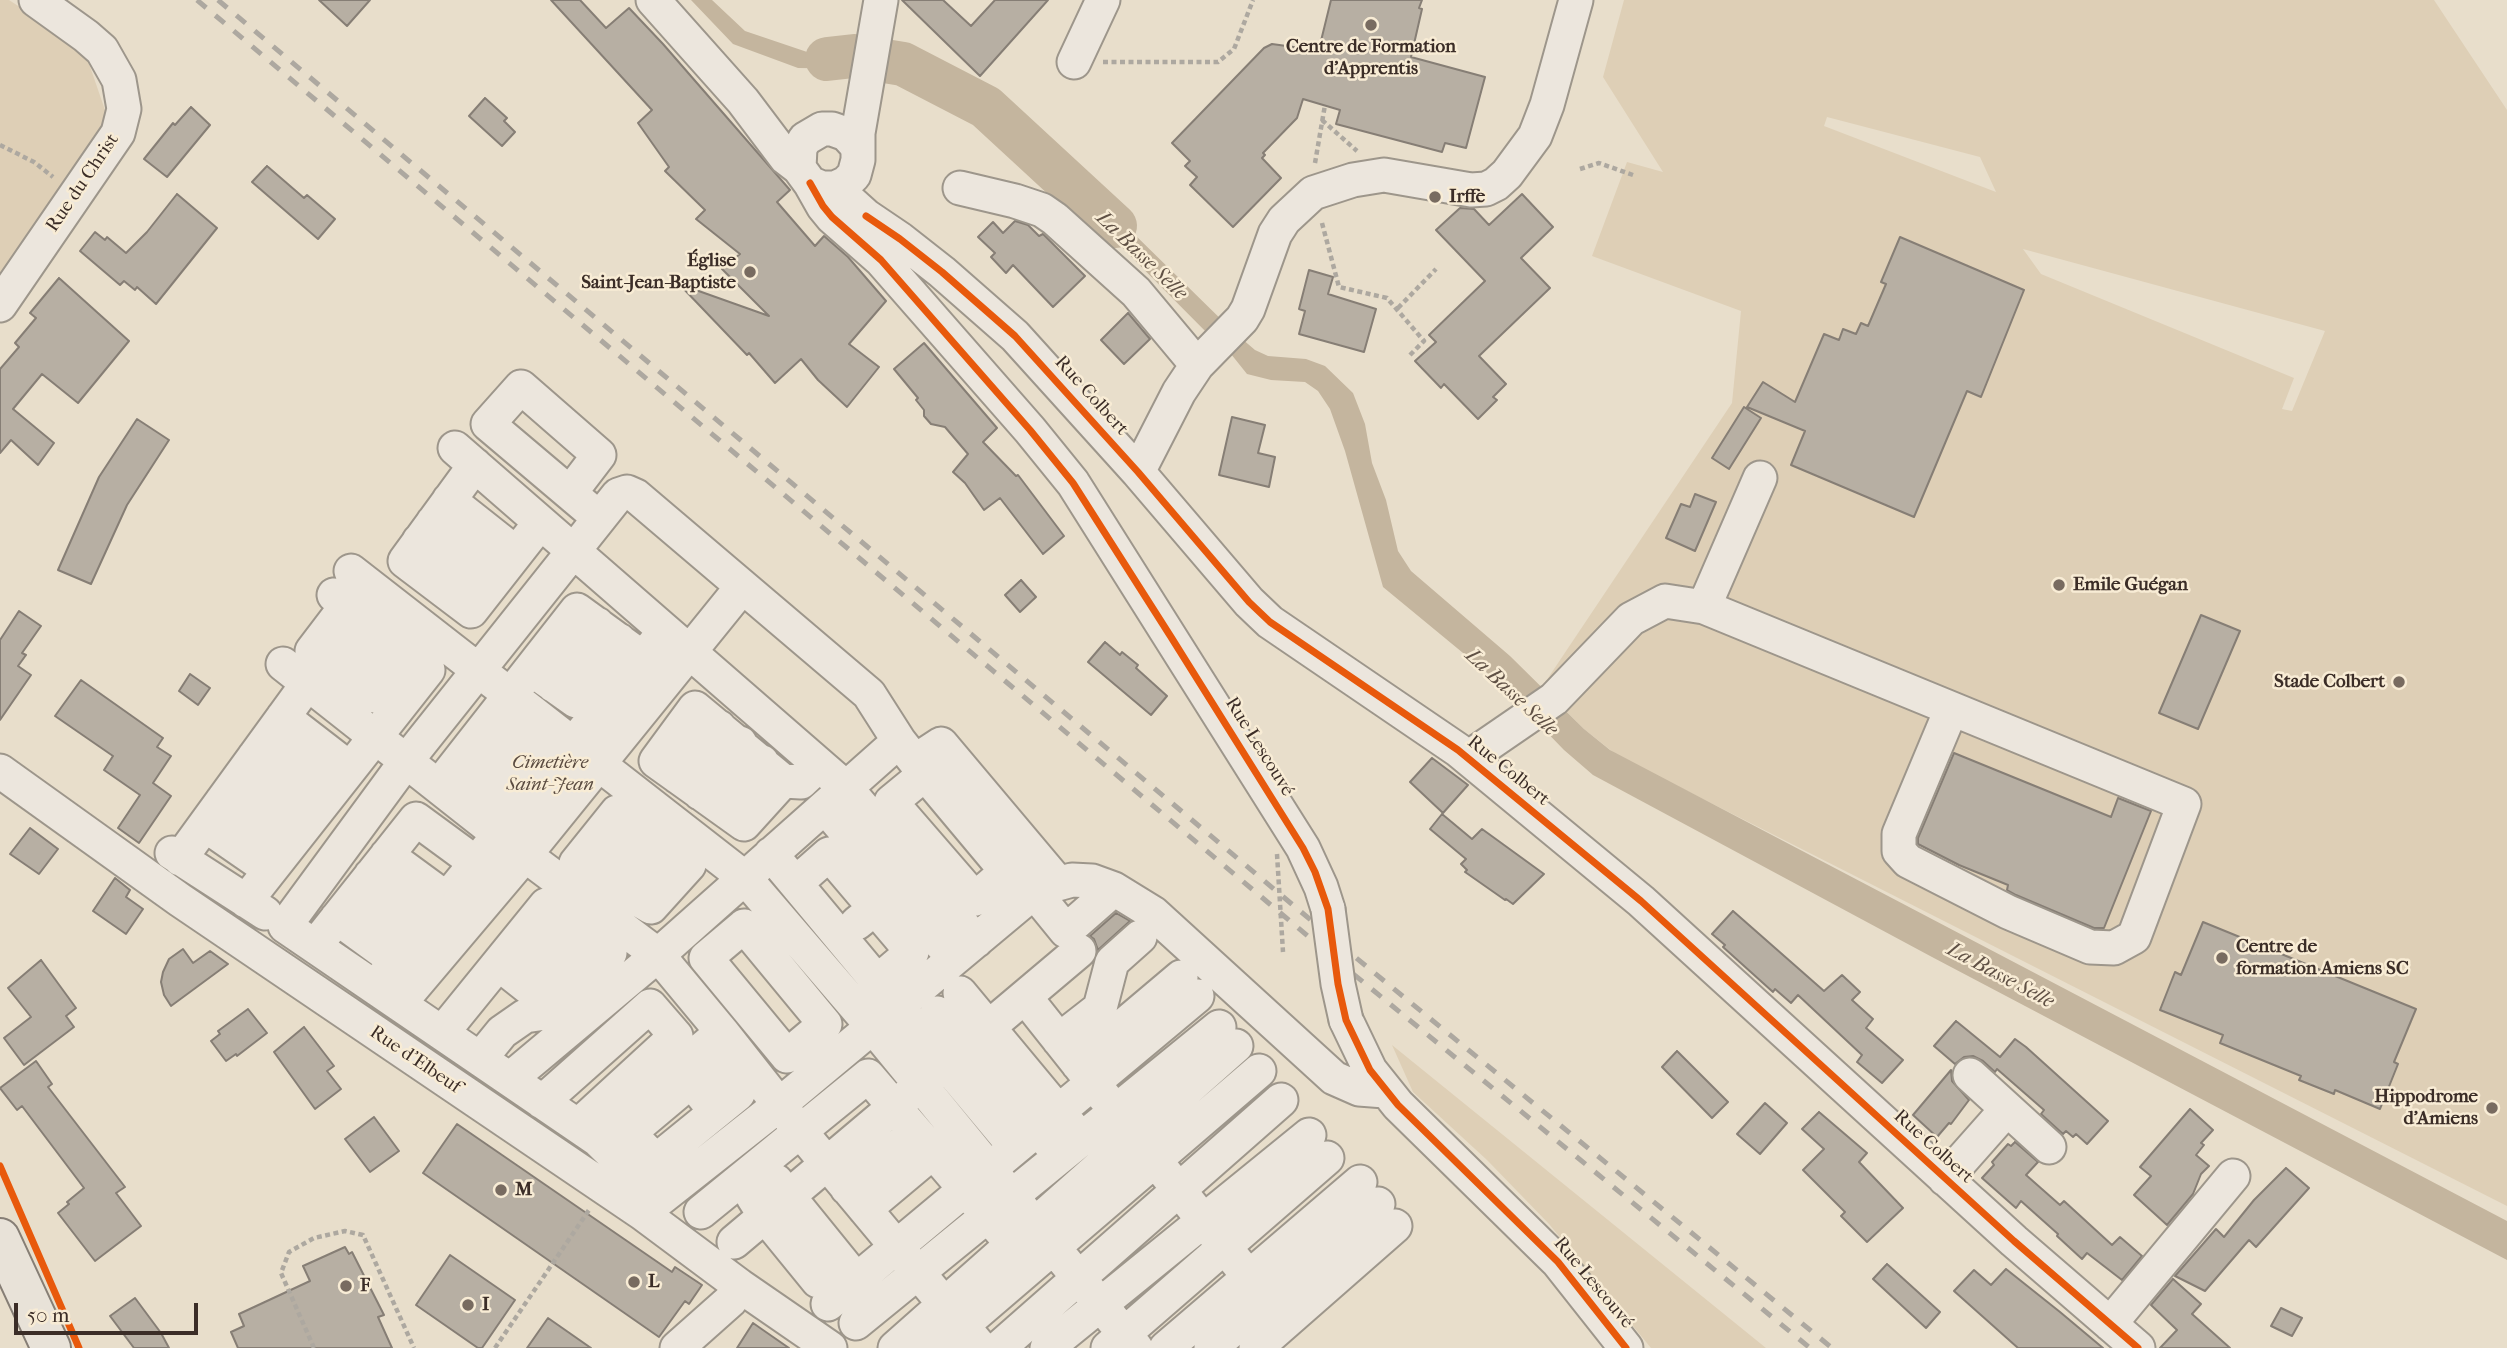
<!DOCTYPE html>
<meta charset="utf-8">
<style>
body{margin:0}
#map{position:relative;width:2507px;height:1348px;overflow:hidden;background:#e8decb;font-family:"IM FELL French Canon",serif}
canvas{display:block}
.scale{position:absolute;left:14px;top:1303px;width:184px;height:32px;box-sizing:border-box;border:4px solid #3b2d27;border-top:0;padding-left:9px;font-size:21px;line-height:24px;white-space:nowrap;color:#3b2d27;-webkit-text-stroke:5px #f8ecd5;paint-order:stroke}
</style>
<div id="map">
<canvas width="2507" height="1348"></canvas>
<div class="scale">50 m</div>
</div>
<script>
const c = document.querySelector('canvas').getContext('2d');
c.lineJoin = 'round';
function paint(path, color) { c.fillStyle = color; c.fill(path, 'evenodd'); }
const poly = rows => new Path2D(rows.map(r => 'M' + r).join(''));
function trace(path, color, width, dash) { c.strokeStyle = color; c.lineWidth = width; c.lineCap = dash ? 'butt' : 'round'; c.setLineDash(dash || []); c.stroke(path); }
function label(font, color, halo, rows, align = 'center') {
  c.font = font + ' "IM FELL French Canon",serif'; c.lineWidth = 5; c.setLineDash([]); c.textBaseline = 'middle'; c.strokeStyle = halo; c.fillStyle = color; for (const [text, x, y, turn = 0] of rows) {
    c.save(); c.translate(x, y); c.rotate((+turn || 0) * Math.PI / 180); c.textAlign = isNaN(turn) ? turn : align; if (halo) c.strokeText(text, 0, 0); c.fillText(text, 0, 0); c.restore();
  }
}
const green = poly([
 [0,0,9,0,84,49,107,116,0,280],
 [1624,0,2434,0,2507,110,2507,1206,1618,756,1584,729,1542,687,1732,403,1741,311,1592,256,1627,162,1663,172,1603,77],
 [1827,117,1980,157,1996,192,1824,126],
 [2023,249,2325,331,2292,411,2282,409,2294,378,2041,274],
 [1392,1045,1766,1348,1651,1348,1549,1224,1487,1160,1413,1092]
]);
const water = poly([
 [691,0,712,0,745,31,816,55,868,47,864,69,798,68,733,44],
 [1079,180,1234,332,1255,350,1268,356,1306,359,1325,366,1353,393,1365,424,1372,463,1386,500,1398,551,1411,571,1510,656,1584,729,1610,750,2507,1221,2507,1260,1932,957,1593,775,1564,750,1497,681,1383,587,1345,451,1330,409,1318,391,1305,382,1271,380,1247,374,1231,354,1220,346,1067,192]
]);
const river = poly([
 [827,59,854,56,903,64,986,107,1115,226]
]);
const building = poly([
 [319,0,370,0,347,26,319,0],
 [551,0,580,0,606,28,629,8,663,44,790,190,777,202,815,246,824,236,848,257,886,301,849,344,879,367,847,407,818,380,801,359,775,383,749,353,747,355,679,284,769,316,722,269,740,254,696,219,705,210,665,171,669,167,638,123,652,110,551,0],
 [902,0,943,0,971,26,995,0,1048,0,980,76,902,0],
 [1331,0,1422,0,1419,8,1422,9,1411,57,1485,77,1466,148,1445,143,1442,152,1336,124,1340,110,1303,99,1297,118,1263,153,1265,155,1262,158,1281,178,1233,227,1190,185,1197,177,1185,166,1190,161,1172,143,1264,48,1272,44,1301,48,1301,45,1319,49,1331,0],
 [485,98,507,118,504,121,515,132,502,146,469,116,485,98],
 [191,107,210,125,167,177,144,159,173,123,175,125,191,107],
 [267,166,304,198,307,195,335,219,318,239,252,182,267,166],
 [177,194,217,228,156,304,137,287,135,290,124,281,120,285,80,251,95,232,105,240,107,237,126,253,147,232,177,194],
 [1522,194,1553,227,1521,258,1550,288,1479,356,1506,384,1493,397,1497,400,1478,419,1444,384,1441,388,1415,361,1436,342,1429,335,1485,281,1436,230,1460,208,1474,209,1489,225,1522,194],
 [1015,221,1028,225,1039,236,1043,234,1085,276,1053,307,1013,265,1006,273,991,257,995,253,978,237,993,222,1003,233,1015,221],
 [1900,237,2024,290,1981,397,1967,391,1914,517,1791,465,1805,431,1747,407,1763,382,1795,402,1824,334,1839,340,1843,329,1856,334,1861,323,1868,326,1886,284,1881,282,1900,237],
 [1309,270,1333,277,1328,294,1376,309,1364,352,1299,334,1305,311,1299,309,1309,270],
 [59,278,129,341,78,403,42,374,13,409,54,443,38,465,11,440,0,453,0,369,19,347,15,343,36,318,30,313,59,278],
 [1128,313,1150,339,1124,364,1101,340,1128,313],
 [924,343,997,428,983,442,1016,476,1018,475,1064,536,1043,554,1000,498,984,510,965,483,953,472,968,454,945,427,931,424,924,416,924,410,916,400,918,398,894,369,924,343],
 [1744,407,1761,418,1729,469,1712,458,1744,407],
 [1232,417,1265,425,1258,453,1275,457,1269,487,1219,475,1232,417],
 [137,419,169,440,127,505,91,584,58,570,99,477,137,419],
 [1695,494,1716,502,1695,551,1666,538,1681,504,1690,507,1695,494],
 [1021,580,1036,597,1020,612,1005,595,1021,580],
 [19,611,41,626,22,653,26,655,18,666,31,675,0,720,0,640,19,611],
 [2201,615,2240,631,2198,729,2159,713,2201,615],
 [1105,642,1120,655,1122,652,1138,665,1136,668,1167,696,1151,715,1088,662,1105,642],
 [190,674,210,688,198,705,179,691,190,674],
 [81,680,163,738,157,747,171,756,153,783,171,796,139,843,118,828,140,795,104,770,113,756,55,716,81,680],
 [1954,753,2111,817,2118,798,2151,811,2104,928,2094,928,2016,895,2007,890,2008,885,1959,865,1918,844,1918,838,1954,753],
 [1432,758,1468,785,1443,813,1410,782,1432,758],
 [1442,814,1472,839,1482,829,1544,874,1513,904,1506,899,1505,900,1465,872,1467,870,1461,864,1466,859,1430,829,1442,814],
 [30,828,58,849,39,874,10,854,30,828],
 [115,878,130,890,126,897,143,909,126,934,93,911,115,878],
 [1733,911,1824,991,1842,975,1860,992,1852,1000,1873,1019,1866,1028,1903,1060,1882,1083,1857,1062,1862,1055,1798,995,1791,1003,1775,989,1773,992,1723,947,1725,945,1712,934,1733,911],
 [1116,913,1130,921,1098,950,1094,939,1090,936,1116,913],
 [2203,922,2416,1009,2394,1062,2398,1064,2380,1109,2335,1090,2334,1094,2299,1080,2301,1076,2220,1043,2223,1035,2160,1010,2175,972,2181,975,2203,922],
 [183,949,193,963,210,951,228,964,171,1006,164,995,161,982,163,972,169,959,183,949],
 [41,960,76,1008,66,1016,74,1027,24,1065,4,1038,31,1017,8,988,41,960],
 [248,1009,267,1033,237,1056,236,1054,226,1061,211,1041,220,1034,218,1031,248,1009],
 [1956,1021,2000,1057,2015,1039,2026,1047,2108,1121,2087,1144,2076,1134,2073,1137,2066,1131,2063,1134,2041,1114,2044,1110,1997,1069,1995,1072,1983,1061,1973,1056,1964,1057,1955,1064,1934,1046,1956,1021],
 [304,1027,334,1066,327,1071,341,1089,315,1109,274,1052,304,1027],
 [1677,1051,1728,1102,1712,1118,1662,1067,1677,1051],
 [36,1061,52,1084,48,1087,125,1187,116,1193,141,1226,95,1261,58,1213,69,1204,67,1202,84,1188,22,1106,17,1110,0,1088,36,1061],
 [1951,1070,1952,1081,1969,1100,1951,1124,1949,1123,1937,1137,1913,1115,1951,1070],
 [1765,1103,1787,1123,1760,1154,1737,1134,1765,1103],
 [2190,1109,2213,1130,2201,1143,2204,1145,2196,1155,2209,1166,2201,1174,2193,1194,2167,1225,2134,1195,2151,1176,2140,1167,2190,1109],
 [1819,1112,1867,1153,1859,1162,1903,1208,1867,1242,1841,1216,1845,1212,1803,1170,1824,1149,1802,1129,1819,1112],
 [374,1117,399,1151,370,1172,345,1139,374,1117],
 [457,1124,672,1272,675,1267,702,1285,689,1304,685,1301,659,1337,423,1173,457,1124],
 [2015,1142,2038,1162,2026,1175,2060,1205,2064,1201,2112,1245,2120,1237,2142,1256,2122,1280,2087,1253,2082,1259,2057,1236,2058,1234,2021,1201,2016,1208,1982,1178,1994,1165,1992,1162,2008,1144,2011,1146,2015,1142],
 [2286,1168,2309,1188,2256,1247,2249,1240,2205,1291,2175,1276,2216,1229,2224,1237,2254,1200,2286,1168],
 [345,1247,349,1254,352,1252,384,1315,378,1317,392,1348,238,1348,231,1332,244,1326,239,1314,310,1281,303,1266,345,1247],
 [450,1255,515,1300,482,1348,478,1348,416,1305,450,1255],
 [1887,1264,1940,1312,1926,1328,1873,1279,1887,1264],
 [2006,1269,2060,1312,2103,1348,2018,1348,1954,1291,1974,1270,1991,1285,2006,1269],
 [2173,1279,2201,1304,2192,1314,2230,1348,2160,1348,2177,1330,2151,1305,2173,1279],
 [135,1298,161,1333,169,1348,134,1348,110,1316,135,1298],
 [2281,1308,2302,1318,2292,1336,2271,1326,2281,1308],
 [548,1318,591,1348,527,1348,548,1318],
 [753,1323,763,1330,789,1348,737,1348,753,1323]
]);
const path = poly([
 [1103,62,1218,62,1234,49,1253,0],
 [1322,120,1357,151],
 [0,145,34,162,53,177],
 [1315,163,1325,105],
 [1580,169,1599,163,1633,175],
 [1322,223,1339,287,1387,298,1424,341,1408,357],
 [1398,308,1436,269],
 [314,1348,281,1273,289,1252,314,1238,345,1231,363,1235,414,1348],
 [495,1348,589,1210]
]);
const minor = poly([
 [653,0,743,101,786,158,799,168],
 [1074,62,1103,0],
 [858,152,856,145,846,134,832,129,822,129,805,139,800,148,799,168,810,183,822,188,835,188,846,183,854,175,858,160,858,133,881,0],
 [810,183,823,206,832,217,881,260,1030,430,1073,483,1303,848,1321,887,1328,909],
 [835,188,866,216,900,239,942,272,1015,336,1138,472,1249,602,1270,622,1458,750,1641,901,2014,1241,2138,1348],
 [960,188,1015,201,1042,210,1055,219,1136,292,1197,365],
 [0,305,118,133,124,109,119,80,102,50,86,36,36,0],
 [455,448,846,788,976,941],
 [475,465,405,561,471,611,540,523],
 [1138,472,1179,392,1197,365,1242,319,1248,309,1275,234,1284,220,1313,193,1353,180,1384,175,1471,190,1486,189,1496,184,1507,174,1535,136,1547,105,1576,0],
 [570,493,599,455,521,387,488,424,598,517],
 [449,500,516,553],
 [433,522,500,574],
 [419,541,485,593],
 [351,571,745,878,873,1027,1136,1348],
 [347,605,312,651,374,696,408,653],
 [1704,607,1760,478],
 [283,664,525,855,658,955,722,1032,800,1131,981,1348],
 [333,667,367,622],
 [531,669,576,701,619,640],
 [354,682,387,638],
 [553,685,597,624],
 [283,717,349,768],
 [269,738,335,787],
 [254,757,319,808],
 [1468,758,1554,699,1631,619,1665,601,1704,607,2184,804,2134,937,2114,948,2090,947,2008,912,1908,861,1899,851,1899,834,1951,710],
 [915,761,941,744,1058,883],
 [458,762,499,796,535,749],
 [0,771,180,900,642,1213,740,1286,830,1348],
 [925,774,891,802,975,899,1007,871],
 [678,777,719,727],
 [477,778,516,733,551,761],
 [237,781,302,829],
 [783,781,744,824,656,761,695,708,783,781,801,782,819,765],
 [439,786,577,610,643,658],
 [700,793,740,743],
 [222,801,286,850],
 [825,807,954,959],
 [722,808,762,762],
 [617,812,689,865,651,907,576,863,617,812],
 [205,825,270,870],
 [172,853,265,913],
 [771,854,1015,1147],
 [387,855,447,899],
 [180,859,308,683],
 [371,875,431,919],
 [601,877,641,830],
 [796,883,829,854,897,934,912,952,878,981],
 [625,891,663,846],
 [1035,893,1066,931,1114,889],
 [354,897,414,939],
 [246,901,428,670,334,595],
 [337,918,396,961],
 [857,923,935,860],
 [531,924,590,971],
 [744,926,825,1024,787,1056,706,958,744,926],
 [516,943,570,990],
 [315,946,416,819,476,863],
 [499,964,552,1006],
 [375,987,665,631],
 [960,993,1073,1129],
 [1025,997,1106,1099],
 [399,1004,525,855,742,587],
 [937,1013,1052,1146],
 [1346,1020,1370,1070,1398,1105,1558,1262,1626,1348],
 [722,1032,597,1139,285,926,407,760,618,495,627,492,636,496,869,694,899,741,925,774,1028,897],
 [442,1033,546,905,610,953,545,1013,525,1016,502,1032,480,1059],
 [1059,1040,1100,1008,1112,962,1140,937],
 [1078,1064,1181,977],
 [1970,1075,2049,1147],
 [510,1079,658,955,899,741],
 [542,1102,650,1006,676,1036,578,1126],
 [597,1139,636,1177,738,1094,701,1051],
 [1142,1144,1285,1322],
 [656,1161,629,1133,691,1081,716,1112],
 [1945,1179,2007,1109],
 [776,1181,870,1297],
 [847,1188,916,1132],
 [753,1197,765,1216,818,1281],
 [865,1209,933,1152],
 [701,1212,868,1076,1031,1266],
 [642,1213,779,1105,1028,897,1043,888,1072,880,1092,881,1114,889,1153,913,1334,1078,1359,1089,1385,1091],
 [734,1242,1079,951],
 [828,1304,1197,996],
 [856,1323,1219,1027],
 [2110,1324,2233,1176],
 [677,1348,730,1301,740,1286],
 [895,1348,1236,1046],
 [936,1348,1259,1071],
 [999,1348,1281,1100],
 [1047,1348,1309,1135],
 [1108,1348,1327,1158],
 [1166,1348,1360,1182],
 [1211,1348,1378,1204],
 [1256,1348,1395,1226]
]);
const major = poly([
 [0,1238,51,1348]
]);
const rail = poly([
 [197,0,1335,959,1810,1348],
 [218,0,1344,948,1832,1348]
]);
const pathBridge = poly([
 [1277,854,1283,952]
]);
const minorBridge = poly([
 [1328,909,1338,984,1346,1020]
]);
const cycleway = poly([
 [810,183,823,206,832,217,881,260,1030,430,1073,483,1171,637,1303,848,1315,872,1328,909,1338,984,1346,1020,1370,1070,1398,1105,1558,1262,1626,1348],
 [866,216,900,239,942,272,1015,336,1138,472,1249,602,1270,622,1458,750,1641,901,2014,1241,2138,1348],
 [0,1166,79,1348]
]);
const markers = [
 [1371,25,7,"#786b60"],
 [1435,197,7,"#786b60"],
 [750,272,7,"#786b60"],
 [2059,585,7,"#786b60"],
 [2399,682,7,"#786b60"],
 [2222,958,7,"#786b60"],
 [2492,1108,7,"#786b60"],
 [501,1190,7,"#786b60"],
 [634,1282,7,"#786b60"],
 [346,1286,7,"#786b60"],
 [468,1305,7,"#786b60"]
];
const poiNames = [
 ["Centre de Formation",1371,47,"center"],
 ["d'Apprentis",1371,69,"center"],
 ["Irffe",1449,197],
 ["Église",736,261,"right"],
 ["Saint-Jean-Baptiste",736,283,"right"],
 ["Emile Guégan",2073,585],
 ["Stade Colbert",2385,682,"right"],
 ["Centre de",2236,947],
 ["formation Amiens SC",2236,969],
 ["Hippodrome",2478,1097,"right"],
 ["d'Amiens",2478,1119,"right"],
 ["M",515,1190],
 ["L",648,1282],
 ["F",360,1286],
 ["I",482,1305]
];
const streetNames = [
 ["Rue du Christ",83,183,-56],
 ["Rue Colbert",1091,396,48],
 ["Rue Lescouvé",1259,747,58],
 ["Rue Colbert",1508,771,39],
 ["Rue d'Elbeuf",415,1060,34],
 ["Rue Colbert",1933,1147,42],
 ["Rue Lescouvé",1593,1283,50]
];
const parkNames = [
 ["Cimetière",550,763],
 ["Saint-Jean",550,785]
];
const waterNames = [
 ["La Basse Selle",1141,256,44],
 ["La Basse Selle",1511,693,43],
 ["La Basse Selle",2000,976,28]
];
paint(green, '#decfb6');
paint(water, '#c4b59e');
trace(river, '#c4b59e', 44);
paint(building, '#b7afa3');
trace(building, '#867e75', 2);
trace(minor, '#9d968b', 37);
trace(major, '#867e75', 42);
trace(path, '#ada8a0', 4.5, [5, 3.5]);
trace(minor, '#ece6dd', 33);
trace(major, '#e8e2d8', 38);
trace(rail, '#ada8a0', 5, [12, 12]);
trace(minorBridge, '#9d968b', 37, []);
trace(pathBridge, '#ada8a0', 4.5, [5, 3.5]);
trace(minorBridge, '#ece6dd', 33);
trace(cycleway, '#e8590c', 7);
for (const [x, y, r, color] of markers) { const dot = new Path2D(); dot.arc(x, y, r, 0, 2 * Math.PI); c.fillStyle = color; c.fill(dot); trace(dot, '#f8ecd5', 2.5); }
label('bold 19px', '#3b2d27', '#f8ecd5', poiNames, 'left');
label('19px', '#3b2d27', '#f8ecd5', streetNames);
label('italic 19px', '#5a4b40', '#f8ecd5', parkNames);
label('italic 21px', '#605145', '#f8ecd5', waterNames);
</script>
